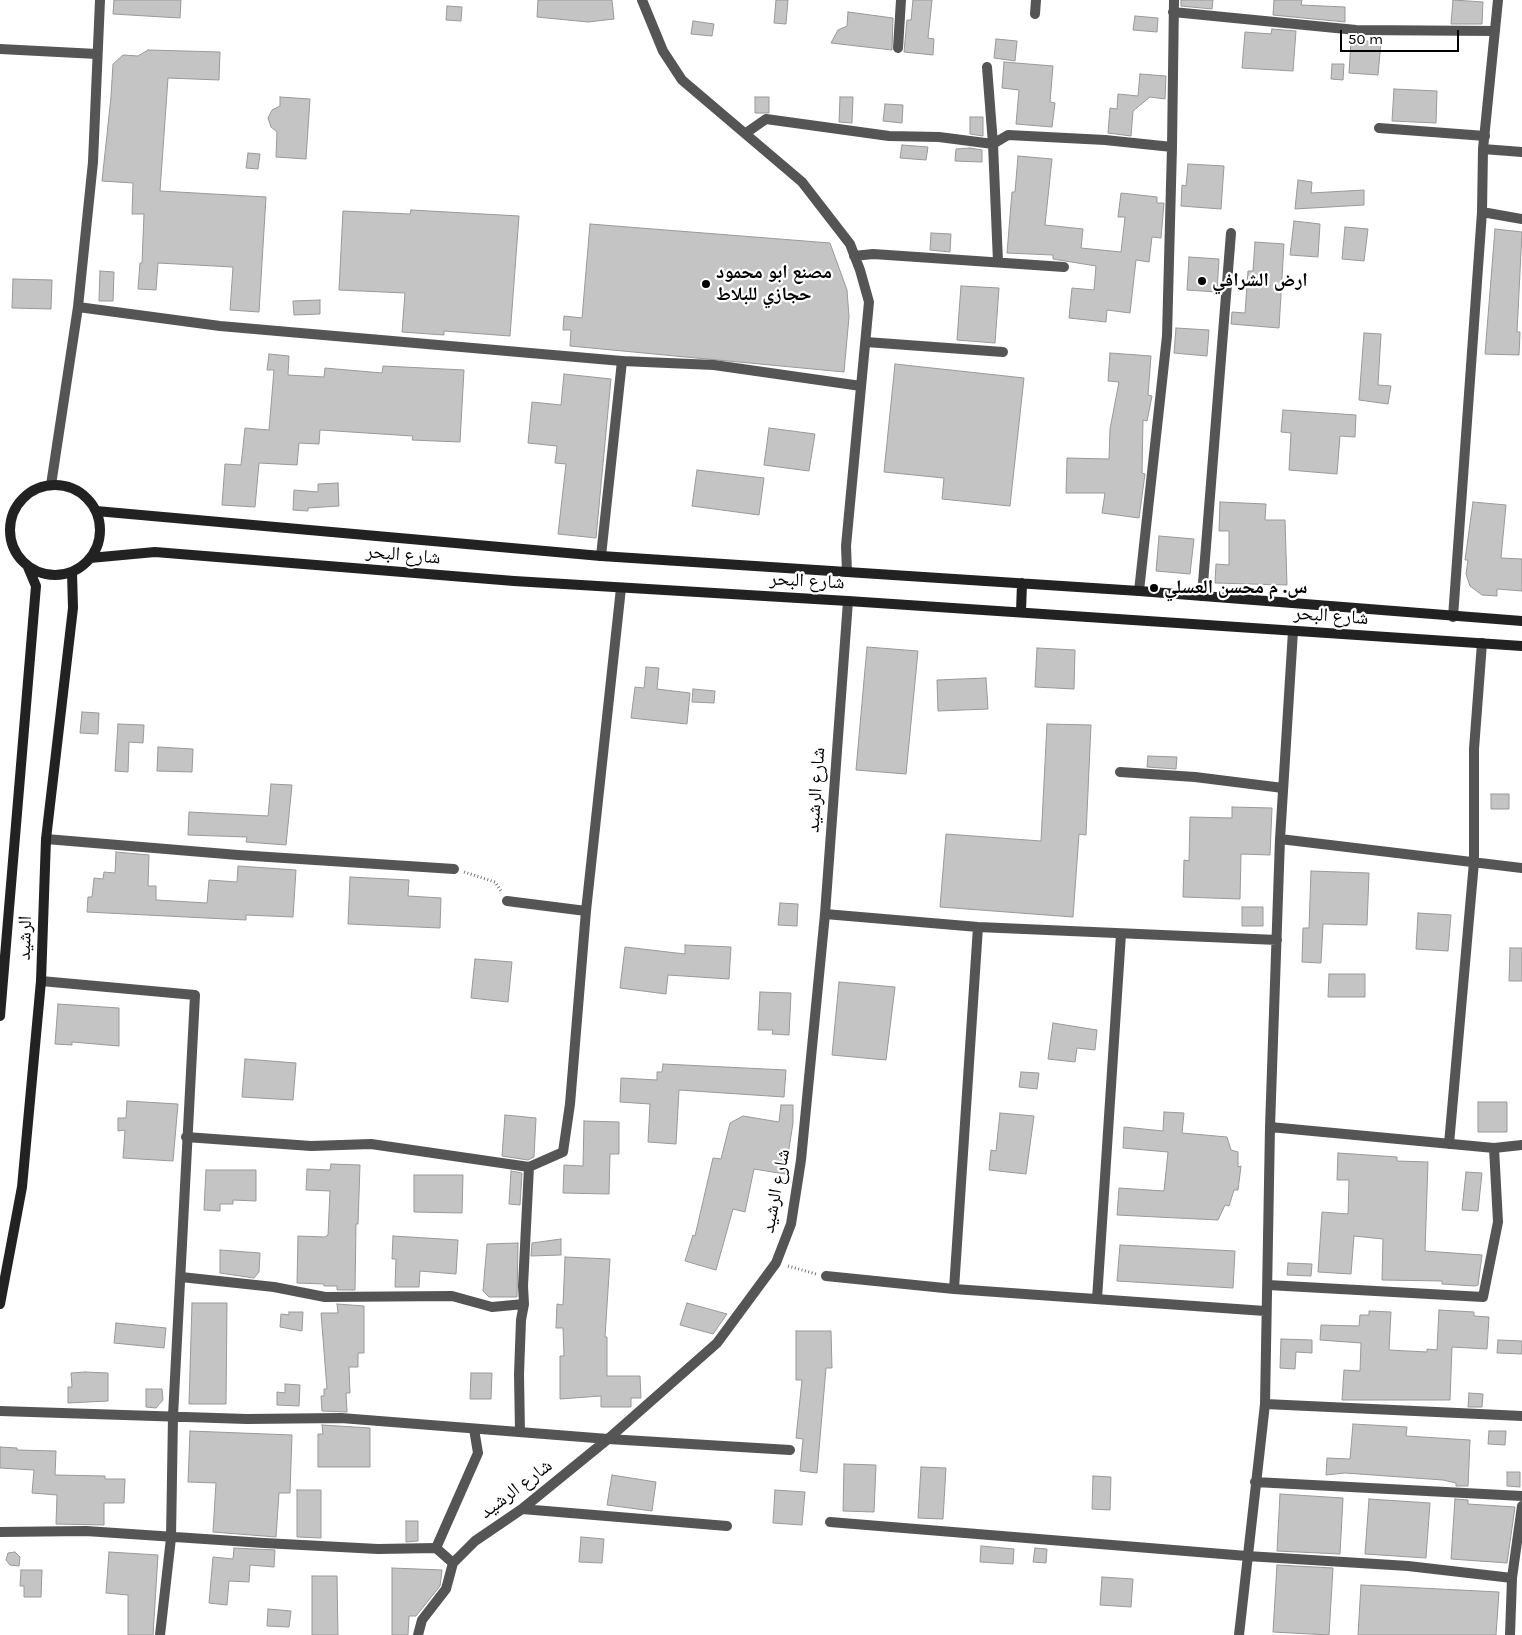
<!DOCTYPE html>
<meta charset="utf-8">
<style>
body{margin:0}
#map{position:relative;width:1522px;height:1635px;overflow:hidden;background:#fff;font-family:Karla,sans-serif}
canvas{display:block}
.scale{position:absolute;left:1340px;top:30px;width:119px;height:22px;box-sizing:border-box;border:2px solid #000;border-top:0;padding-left:6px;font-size:15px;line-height:18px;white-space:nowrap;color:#000;-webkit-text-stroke:4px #fff;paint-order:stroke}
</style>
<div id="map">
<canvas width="1522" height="1635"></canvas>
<div class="scale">50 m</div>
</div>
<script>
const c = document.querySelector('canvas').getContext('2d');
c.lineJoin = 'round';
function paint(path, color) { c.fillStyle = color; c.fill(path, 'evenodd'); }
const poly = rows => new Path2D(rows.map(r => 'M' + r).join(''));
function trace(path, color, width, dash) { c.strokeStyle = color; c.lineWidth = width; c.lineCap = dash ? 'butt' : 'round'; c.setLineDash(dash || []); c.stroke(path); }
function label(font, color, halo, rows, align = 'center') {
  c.font = font + ' Karla,"Noto Naskh Arabic",sans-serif'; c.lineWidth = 4.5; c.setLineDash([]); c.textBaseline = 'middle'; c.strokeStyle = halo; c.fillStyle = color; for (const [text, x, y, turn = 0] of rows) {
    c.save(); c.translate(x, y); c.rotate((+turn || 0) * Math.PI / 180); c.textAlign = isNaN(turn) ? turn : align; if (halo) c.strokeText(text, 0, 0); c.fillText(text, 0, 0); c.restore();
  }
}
const building = poly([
 [114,0,181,0,180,18,113,14,114,0],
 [538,0,612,0,614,19,588,22,537,17,538,0],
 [776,0,788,0,786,24,774,23,776,0],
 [913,0,932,0,928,38,934,39,933,55,904,52,907,20,911,20,913,0],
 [1181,0,1213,0,1212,9,1181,6,1181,0],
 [1274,0,1302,0,1301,5,1345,7,1345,22,1273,15,1274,0],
 [1453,0,1483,2,1482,24,1451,24,1453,0],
 [447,6,462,7,461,21,446,20,447,6],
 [848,12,893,18,892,50,831,43,838,30,847,26,848,12],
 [1135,16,1158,18,1157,32,1133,30,1135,16],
 [693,21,714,24,712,36,691,34,693,21],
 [1272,29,1296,31,1293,71,1242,68,1245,32,1271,34,1272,29],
 [996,39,1017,41,1015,61,994,58,996,39],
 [1351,40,1381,42,1378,75,1349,73,1351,40],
 [148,50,220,52,219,80,168,78,160,191,266,197,259,312,230,310,233,267,158,263,156,290,138,289,140,263,142,263,144,214,132,214,133,183,102,181,111,97,113,64,123,55,138,56,148,50],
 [1004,62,1053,66,1050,102,1055,103,1052,127,1016,124,1019,90,1002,88,1004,62],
 [1332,64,1344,64,1343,80,1331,79,1332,64],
 [1140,74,1166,76,1165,99,1150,97,1133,111,1131,136,1108,133,1110,108,1117,109,1118,94,1138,96,1140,74],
 [1394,89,1437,91,1436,123,1392,121,1394,89],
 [280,97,310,99,306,159,276,157,277,132,271,127,268,118,272,110,280,106,280,97],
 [755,97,769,97,769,113,755,113,755,97],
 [840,97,853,97,852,123,839,122,840,97],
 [885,104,903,105,902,123,883,121,885,104],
 [970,117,983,117,983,136,970,134,970,117],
 [902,145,928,147,926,160,900,158,902,145],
 [970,148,982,150,982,162,955,161,956,149,970,148],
 [248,153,260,154,258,169,246,168,248,153],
 [1018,156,1052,159,1045,225,1083,229,1081,248,1121,252,1125,217,1118,217,1121,193,1157,197,1157,203,1164,203,1161,238,1152,237,1149,262,1136,260,1130,313,1107,310,1106,322,1069,318,1072,288,1094,290,1096,266,1053,259,1053,255,1007,253,1012,192,1015,192,1018,156],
 [1188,164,1224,166,1221,209,1181,206,1182,185,1186,186,1188,164],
 [1298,180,1312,182,1311,193,1364,190,1364,205,1295,209,1298,180],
 [411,210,519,216,510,336,444,331,444,335,402,332,405,293,339,290,343,211,410,214,411,210],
 [1294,221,1320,224,1318,257,1290,255,1294,221],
 [590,224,830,243,847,290,849,317,844,372,570,346,571,330,563,330,564,316,582,318,590,224],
 [1345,227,1368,229,1364,261,1342,259,1345,227],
 [1495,229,1522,232,1517,332,1520,332,1519,355,1485,354,1495,229],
 [931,233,951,234,950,252,930,250,931,233],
 [1255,242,1284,244,1279,328,1231,324,1232,312,1245,313,1248,271,1253,271,1255,242],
 [1189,257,1219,259,1217,292,1187,290,1189,257],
 [100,271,114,272,113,301,99,301,100,271],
 [13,279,52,280,51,309,12,308,13,279],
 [961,286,999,288,995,343,957,340,961,286],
 [320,300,320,314,294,315,293,301,320,300],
 [1176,328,1209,330,1207,356,1174,353,1176,328],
 [1364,333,1381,334,1378,385,1391,386,1388,404,1359,400,1364,333],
 [1110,353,1151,356,1148,395,1152,396,1147,421,1143,420,1142,473,1145,474,1139,518,1102,513,1105,493,1066,493,1067,458,1109,459,1110,429,1119,382,1108,381,1110,353],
 [269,354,289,356,288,375,324,377,325,368,382,373,383,366,464,370,460,442,412,440,413,436,320,430,319,444,299,443,297,465,259,463,255,507,222,505,225,464,241,465,245,428,269,430,274,370,267,370,269,354],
 [895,364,1024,378,1010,506,942,499,944,478,884,472,895,364],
 [564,374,611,379,596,538,558,534,566,464,555,463,557,446,528,443,532,402,561,405,564,374],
 [1283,410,1356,415,1355,437,1340,436,1337,474,1289,470,1291,433,1281,432,1283,410],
 [769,428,815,434,809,471,764,465,769,428],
 [697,470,764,478,759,515,692,506,697,470],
 [338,483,339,506,308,508,308,511,293,510,294,490,318,492,318,484,338,483],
 [1220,502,1266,504,1265,520,1285,520,1287,585,1215,583,1216,564,1229,565,1229,531,1219,531,1220,502],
 [1473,502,1506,505,1501,558,1522,559,1522,591,1497,589,1497,596,1482,595,1470,586,1466,574,1468,560,1465,560,1473,502],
 [1159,536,1194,539,1190,574,1156,571,1159,536],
 [867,647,918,651,906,774,856,770,867,647],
 [1037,648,1075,650,1074,689,1035,687,1037,648],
 [646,667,659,668,657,689,690,693,687,724,631,718,635,687,644,688,646,667],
 [986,678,988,709,938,711,937,680,986,678],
 [693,689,715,691,714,703,692,702,693,689],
 [82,712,99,713,98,734,80,733,82,712],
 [118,724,144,725,143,743,129,742,128,772,115,771,118,724],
 [1047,724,1091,725,1086,835,1079,834,1073,917,940,907,946,834,1041,841,1047,724],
 [158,747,193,749,192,772,157,771,158,747],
 [1148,756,1177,757,1176,769,1147,767,1148,756],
 [271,784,292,785,286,845,246,842,247,837,188,835,189,812,268,816,271,784],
 [1491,794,1509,794,1509,809,1491,809,1491,794],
 [1232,807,1272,808,1270,855,1241,854,1240,899,1183,897,1184,860,1189,861,1190,817,1232,818,1232,807],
 [116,852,149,855,148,886,156,886,156,900,207,903,209,880,237,882,238,866,296,870,293,917,246,915,246,920,87,912,88,897,92,897,94,878,103,879,104,872,115,873,116,852],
 [1311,871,1369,873,1367,925,1323,924,1321,963,1302,962,1303,928,1309,928,1311,871],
 [350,877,409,880,408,896,441,898,440,928,348,924,350,877],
 [780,903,798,904,797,926,778,925,780,903],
 [1242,907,1263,907,1263,926,1242,926,1242,907],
 [1418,913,1451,915,1448,951,1416,949,1418,913],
 [685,945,731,947,729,979,668,975,666,994,620,988,625,947,685,954,685,945],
 [1510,948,1522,948,1522,981,1509,981,1510,948],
 [475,959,512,962,508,1002,471,998,475,959],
 [1329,974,1365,974,1365,997,1328,997,1329,974],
 [839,982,895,987,886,1060,832,1055,839,982],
 [760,992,791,993,789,1035,772,1034,773,1030,758,1030,760,992],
 [58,1004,119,1008,119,1046,72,1042,72,1045,55,1044,58,1004],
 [1053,1023,1097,1030,1095,1050,1077,1048,1075,1062,1048,1059,1053,1023],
 [245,1059,296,1063,293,1100,242,1097,245,1059],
 [663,1064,786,1070,784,1097,679,1090,676,1144,648,1142,650,1104,620,1102,621,1078,657,1080,657,1072,662,1072,663,1064],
 [1021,1072,1039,1073,1037,1089,1019,1087,1021,1072],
 [127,1101,178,1104,173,1161,123,1158,125,1130,118,1131,118,1118,126,1118,127,1101],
 [1478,1102,1507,1102,1507,1132,1478,1132,1478,1102],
 [781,1105,793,1105,793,1123,785,1174,754,1169,745,1212,733,1209,716,1270,685,1261,693,1235,695,1236,713,1158,721,1159,730,1123,743,1116,779,1122,781,1105],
 [1164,1112,1184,1113,1182,1133,1227,1137,1231,1150,1238,1152,1238,1167,1241,1166,1238,1190,1234,1190,1229,1206,1225,1205,1218,1220,1117,1215,1119,1188,1164,1191,1168,1152,1123,1148,1124,1127,1163,1131,1164,1112],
 [1000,1113,1034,1116,1026,1174,989,1170,991,1150,996,1151,1000,1113],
 [505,1115,536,1118,534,1157,528,1160,502,1156,505,1115],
 [584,1121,619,1122,619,1154,610,1154,609,1194,563,1193,564,1165,583,1166,584,1121],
 [1338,1153,1397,1157,1397,1161,1428,1162,1425,1251,1482,1255,1478,1285,1475,1286,1442,1284,1442,1281,1382,1280,1383,1239,1354,1236,1351,1274,1318,1272,1322,1212,1348,1214,1349,1180,1337,1180,1338,1153],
 [331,1164,360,1165,358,1224,356,1224,355,1290,337,1290,337,1286,324,1286,324,1284,297,1283,298,1236,325,1237,328,1235,330,1191,306,1190,307,1169,330,1170,331,1164],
 [206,1170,256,1170,256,1201,233,1200,233,1204,220,1204,220,1211,204,1210,206,1170],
 [511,1171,522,1173,520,1205,509,1204,511,1171],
 [1466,1172,1482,1173,1478,1211,1462,1210,1466,1172],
 [414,1175,463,1175,462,1213,414,1212,414,1175],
 [393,1236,458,1240,456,1274,420,1271,419,1287,395,1287,396,1259,392,1259,393,1236],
 [561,1239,561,1255,531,1256,532,1243,561,1239],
 [518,1243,517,1297,489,1297,483,1291,487,1244,518,1243],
 [1120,1245,1235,1251,1233,1288,1117,1281,1120,1245],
 [220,1250,260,1253,259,1272,254,1278,220,1273,220,1250],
 [565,1257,610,1259,605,1337,607,1337,607,1376,640,1376,641,1398,631,1398,631,1407,601,1407,601,1396,560,1399,560,1356,564,1356,563,1328,556,1328,557,1304,563,1305,565,1257],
 [1288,1263,1312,1264,1311,1276,1287,1275,1288,1263],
 [192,1303,227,1303,226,1404,189,1404,192,1303],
 [687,1303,727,1314,713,1334,680,1325,687,1303],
 [337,1304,364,1306,364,1353,358,1353,358,1367,349,1367,350,1393,346,1393,347,1412,322,1411,321,1396,324,1396,324,1389,327,1389,321,1313,338,1313,337,1304],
 [1439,1310,1474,1312,1474,1316,1489,1317,1487,1349,1452,1347,1450,1400,1342,1400,1344,1370,1360,1371,1361,1343,1320,1340,1321,1325,1359,1326,1360,1315,1369,1315,1369,1311,1391,1312,1389,1350,1427,1352,1427,1349,1437,1350,1439,1310],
 [289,1312,303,1312,302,1331,280,1327,281,1314,289,1315,289,1312],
 [116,1323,166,1328,164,1348,114,1343,116,1323],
 [796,1331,831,1331,832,1368,826,1368,817,1473,800,1471,803,1439,796,1438,802,1380,796,1380,796,1331],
 [1281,1339,1312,1340,1312,1353,1296,1352,1295,1369,1280,1368,1281,1339],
 [1498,1340,1522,1341,1522,1354,1497,1353,1498,1340],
 [85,1372,108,1373,108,1401,68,1403,68,1387,72,1387,71,1373,85,1372],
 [471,1373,492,1373,491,1399,470,1399,471,1373],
 [285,1384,300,1385,299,1406,277,1405,277,1392,285,1393,285,1384],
 [146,1389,162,1389,163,1400,156,1408,146,1407,146,1389],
 [1469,1393,1483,1394,1482,1407,1468,1407,1469,1393],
 [1353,1424,1407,1427,1406,1436,1470,1440,1468,1486,1456,1486,1456,1483,1443,1480,1345,1473,1326,1475,1327,1458,1350,1459,1353,1424],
 [322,1425,370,1428,370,1467,318,1467,318,1434,323,1434,322,1425],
 [190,1431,292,1435,290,1493,279,1493,276,1537,213,1532,216,1483,188,1482,190,1431],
 [1489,1431,1506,1431,1505,1445,1488,1444,1489,1431],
 [0,1447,17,1448,17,1450,56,1451,55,1475,105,1476,105,1479,125,1479,124,1503,104,1503,104,1525,56,1524,57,1495,32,1493,34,1470,0,1468,0,1447],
 [844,1464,876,1465,874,1512,843,1511,844,1464],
 [921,1467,946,1468,943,1519,918,1518,921,1467],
 [1507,1472,1520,1472,1520,1487,1507,1486,1507,1472],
 [612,1475,656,1482,652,1511,607,1505,612,1475],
 [1093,1476,1111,1477,1110,1510,1092,1509,1093,1476],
 [297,1490,321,1490,321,1538,297,1537,297,1490],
 [775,1490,805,1492,802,1525,773,1523,775,1490],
 [1280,1494,1343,1498,1340,1554,1277,1551,1280,1494],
 [1369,1499,1430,1503,1426,1558,1365,1554,1369,1499],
 [1455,1499,1468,1500,1468,1504,1515,1507,1507,1563,1451,1559,1455,1499],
 [406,1521,418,1521,418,1541,406,1542,406,1521],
 [581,1537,604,1539,602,1563,579,1562,581,1537],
 [981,1546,1014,1549,1013,1564,980,1562,981,1546],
 [234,1548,275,1550,274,1567,250,1565,249,1582,229,1581,227,1605,209,1603,213,1557,233,1559,234,1548],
 [1035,1548,1047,1549,1046,1563,1033,1562,1035,1548],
 [15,1552,20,1557,19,1566,10,1565,6,1560,8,1553,15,1552],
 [109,1552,158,1555,153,1635,128,1635,128,1595,106,1593,109,1552],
 [1277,1565,1333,1568,1329,1635,1273,1632,1277,1565],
 [392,1568,442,1570,440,1586,416,1616,409,1616,408,1635,392,1635,392,1568],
 [21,1570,42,1570,41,1597,24,1597,24,1586,20,1586,21,1570],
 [312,1576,337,1576,338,1635,312,1635,312,1576],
 [1102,1577,1133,1579,1131,1607,1100,1605,1102,1577],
 [1361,1585,1499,1592,1496,1635,1358,1635,1361,1585],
 [268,1609,291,1611,289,1627,267,1626,268,1609]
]);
const path = poly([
 [464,872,495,882,501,891],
 [788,1266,816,1274]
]);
const lane = poly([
 [1035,14,1036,0],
 [898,48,901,0],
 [0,49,97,54],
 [1379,128,1485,136],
 [866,342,1003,352],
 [601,556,622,361],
 [1202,596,1231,233],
 [1120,772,1195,777,1283,788],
 [608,1439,790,1450],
 [436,1548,478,1453,474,1429]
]);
const street = poly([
 [642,0,663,51,682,80,802,182,850,244,860,270,869,302,846,546,847,572],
 [1173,12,1356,30,1495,31],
 [987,67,993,144,998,262],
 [746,133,766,119,889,136,939,137,993,144,1008,135,1105,140,1172,147,1174,0],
 [1483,149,1522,152],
 [1482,212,1522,219],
 [854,256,873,254,1064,267],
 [78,307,220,326,622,361,714,365,861,386],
 [51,485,78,307,93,162,100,0],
 [1139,591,1167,336,1172,147],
 [1453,617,1482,212,1483,149,1498,0],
 [46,839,238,855,454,869],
 [1280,839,1522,868],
 [507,901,586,911],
 [825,914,978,927,1277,940],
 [41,981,195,995,173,1416,171,1538,160,1635],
 [1270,1127,1494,1148,1522,1145],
 [186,1137,311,1146,371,1144,529,1167,563,1152,570,1104,586,911,621,588],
 [1449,1144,1474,862,1474,749,1482,643],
 [826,1276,954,1289,1265,1311],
 [181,1277,274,1287,325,1297,452,1296,492,1307,524,1304,521,1320,519,1374,520,1432],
 [1268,1285,1483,1297,1498,1222,1494,1148],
 [954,1289,978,927],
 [1097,1299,1121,934],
 [524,1304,523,1286,529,1167],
 [1265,1404,1522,1416],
 [0,1411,247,1419,341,1418,608,1439],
 [1255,1482,1522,1496],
 [522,1509,727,1526],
 [830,1522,1247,1556,1408,1566,1512,1578,1510,1635],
 [0,1532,86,1531,264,1543,378,1549,436,1548,453,1563],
 [1512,1578,1522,1506],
 [418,1635,422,1620,446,1589,453,1563,475,1541,522,1509,608,1439,717,1343,776,1263,791,1224,801,1160,825,914,848,601],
 [1239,1635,1265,1404,1270,1127,1280,839,1293,631]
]);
const secondary = poly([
 '10 530a45 45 0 1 1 90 0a45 45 0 1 1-90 0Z',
 [96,511,601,556,1139,591,1522,621],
 [90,558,155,552,514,581,848,601,1522,646],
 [1021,612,1022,583],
 [0,1016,36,586,28,567],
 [0,1304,22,1187,41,981,46,839,73,608,72,572]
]);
const markers = [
 [1202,281,5,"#000"],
 [706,284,5,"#000"],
 [1154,588,5,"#000"]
];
const poiNames = [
 ["مصنع ابو محمود",716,273],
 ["حجازي للبلاط",716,295],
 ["ارض الشرافي",1212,281],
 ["س. م محسن العسلي",1164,588]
];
const streetNames = [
 ["شارع البحر",403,555,5],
 ["شارع البحر",807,581,3],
 ["شارع البحر",1331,616,4],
 ["شارع الرشيد",816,790,-86],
 ["الرشيد",25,938,-88],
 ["شارع الرشيد",776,1191,-79],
 ["شارع الرشيد",516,1489,-37]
];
paint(building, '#c4c4c4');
trace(building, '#999', 1);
trace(path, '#777', 3, [1, 2.5]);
trace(lane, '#555', 10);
trace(street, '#555', 10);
trace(secondary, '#222', 10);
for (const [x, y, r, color] of markers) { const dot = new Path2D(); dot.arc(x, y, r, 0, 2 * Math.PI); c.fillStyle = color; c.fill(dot); trace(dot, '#fff', 2); }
label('bold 19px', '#000', '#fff', poiNames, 'left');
label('19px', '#000', '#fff', streetNames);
</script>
